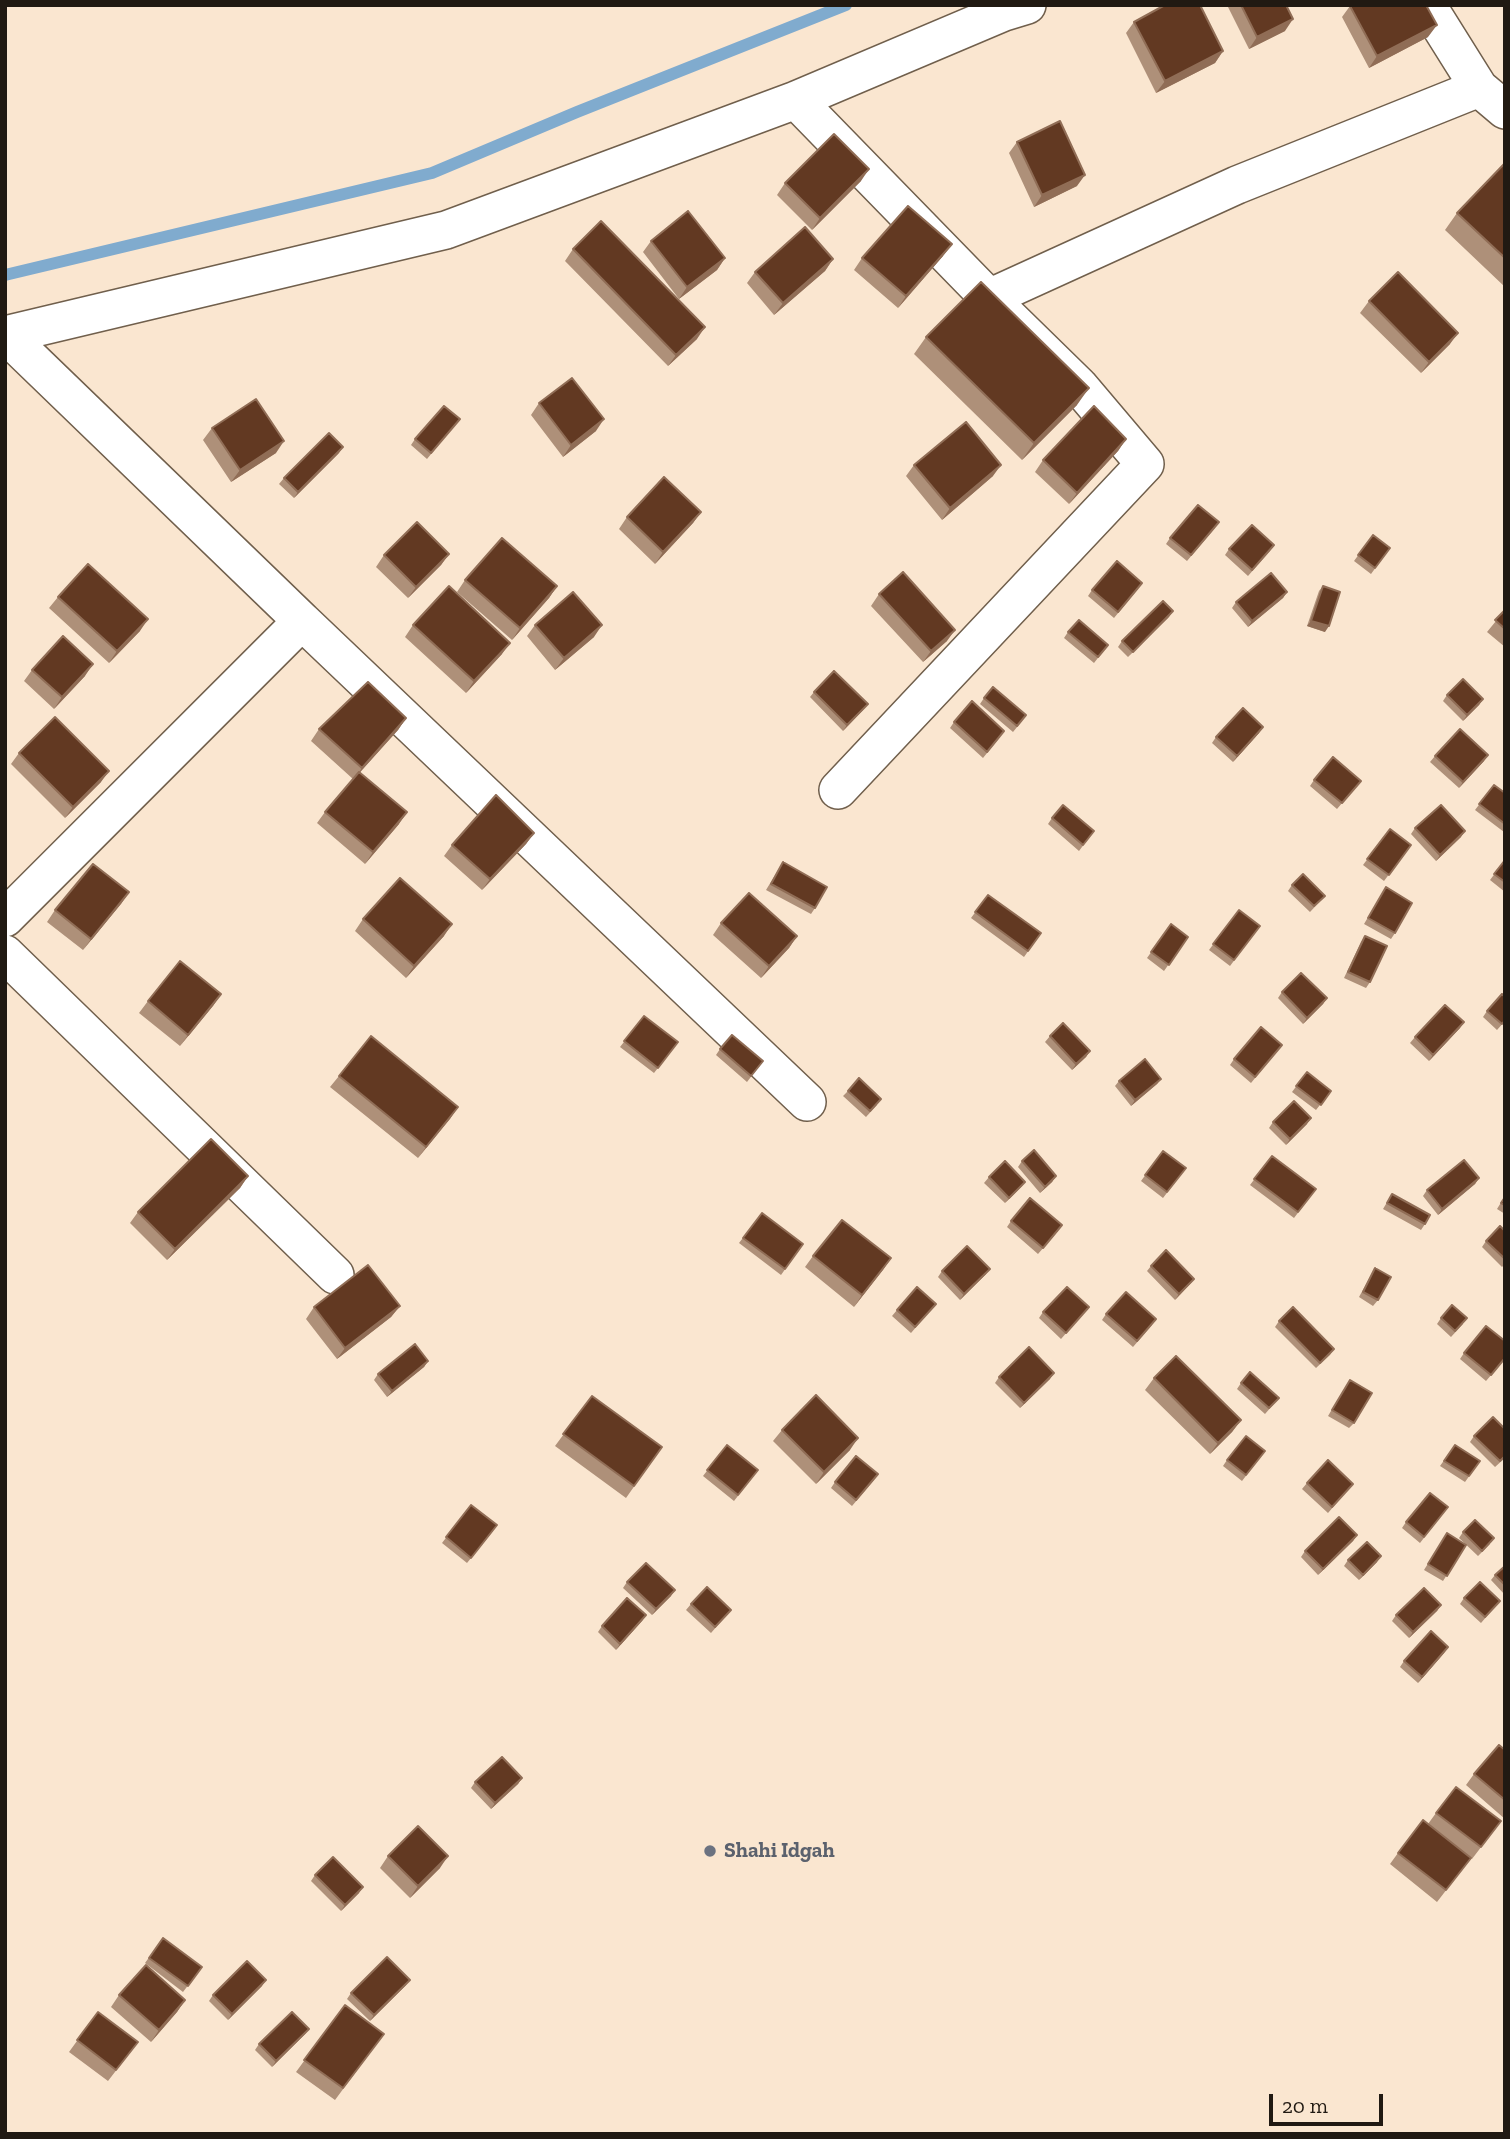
<!DOCTYPE html>
<style>
body{margin:0}
#map{position:relative;width:1510px;height:2139px;overflow:hidden;background:#fae6d0;font-family:"Zilla Slab",serif}
canvas{display:block}
.frame{position:absolute;inset:0;border:7px solid #201912;pointer-events:none}
.scale{position:absolute;left:1269px;top:2094px;width:114px;height:32px;box-sizing:border-box;border:4px solid #201912;border-top:0;padding-left:9px;font-size:21px;line-height:24px;white-space:nowrap;color:#201912;-webkit-text-stroke:5px #fae6d0;paint-order:stroke}
</style>
<div id="map">
<canvas width="1510" height="2139"></canvas>
<div class="frame"></div>
<div class="scale">20 m</div>
</div>
<script>
const c = document.querySelector('canvas').getContext('2d');
c.lineJoin = 'round';
const poly = rows => new Path2D(rows.map(r => 'M' + r).join(''));
function trace(path, color, width, dash) { c.strokeStyle = color; c.lineWidth = width; c.lineCap = dash ? 'butt' : 'round'; c.setLineDash(dash || []); c.stroke(path); }
function paint(path, color) { c.fillStyle = color; c.fill(path, 'evenodd'); }
function label(font, color, halo, rows, align = 'center') {
  c.font = font + ' "Zilla Slab",serif'; c.lineWidth = 7; c.setLineDash([]); c.textBaseline = 'middle'; c.strokeStyle = halo; c.fillStyle = color; for (const [text, x, y, turn = 0] of rows) {
    c.save(); c.translate(x, y); c.rotate((+turn || 0) * Math.PI / 180); c.textAlign = isNaN(turn) ? turn : align; if (halo) c.strokeText(text, 0, 0); c.fillText(text, 0, 0); c.restore();
  }
}
const stream = poly([
 [5,275,432,173,577,112,846,5]
]);
const street = poly([
 [1427,5,1479,88,1505,110],
 [796,100,989,298,1079,386,1145,464,838,790],
 [989,298,1237,185,1479,88],
 [5,335,446,230,796,100,1004,12,1027,5],
 [302,621,807,1102],
 [5,918,302,621,6,335],
 [5,954,335,1275]
]);
const wall = poly([
 [1227,5,1286,5,1285,31,1249,49],
 [1350,6,1428,37,1369,68,1342,17],
 [1134,22,1223,51,1215,63,1156,93,1126,33],
 [1017,142,1077,186,1034,207,1009,153],
 [1505,163,1505,287,1445,230,1457,213],
 [861,181,812,230,777,195,785,183],
 [651,241,725,258,717,270,679,299,643,252],
 [573,249,697,339,668,366,565,261],
 [943,256,898,308,854,270,862,258],
 [833,259,825,271,774,315,747,283,755,272],
 [1369,301,1450,344,1421,373,1360,313],
 [926,337,1077,405,1022,460,914,354],
 [539,403,596,431,563,457,531,415],
 [455,425,427,459,411,445,415,439],
 [212,428,276,453,231,482,203,440],
 [1126,439,1118,451,1069,504,1035,472,1043,460],
 [339,453,294,498,279,484,284,478],
 [914,465,993,476,942,520,906,476],
 [701,512,693,523,655,564,619,529,627,517],
 [1215,528,1187,561,1166,544,1170,538],
 [1373,535,1390,548,1371,574,1354,561],
 [1229,549,1270,551,1248,576,1225,555],
 [449,554,441,565,408,598,376,567,384,555],
 [465,580,557,586,549,598,512,640,457,592],
 [1323,586,1325,632,1307,626,1319,591],
 [1138,589,1114,618,1088,596,1092,590],
 [1287,592,1283,598,1248,627,1232,608,1236,602],
 [879,594,947,641,923,662,871,606],
 [58,597,140,631,109,663,49,608],
 [1505,610,1505,647,1487,632],
 [1169,617,1128,657,1118,647,1122,641],
 [413,625,502,654,466,693,405,637],
 [535,625,594,637,555,670,527,636],
 [1068,632,1108,645,1094,663,1064,638],
 [32,670,85,676,54,709,24,681],
 [814,692,863,710,843,731,810,697],
 [1447,695,1483,699,1479,705,1463,721,1443,701],
 [984,698,1022,721,1013,732,980,704],
 [406,718,398,730,360,772,399,824,365,864,317,823,325,812,353,779,311,741,319,729],
 [954,722,1000,737,983,758,950,728],
 [1259,733,1233,762,1212,743,1216,737],
 [19,753,101,782,65,818,11,764],
 [1435,756,1484,761,1459,788,1430,762],
 [1314,780,1361,781,1337,809,1310,786],
 [1494,785,1505,793,1505,831,1504,832,1475,810],
 [1052,818,1094,831,1079,851,1048,824],
 [1415,828,1461,837,1436,861,1411,834],
 [1390,829,1411,845,1384,881,1363,865],
 [534,833,526,844,482,890,444,856,452,845],
 [1505,860,1505,892,1490,880],
 [783,862,815,908,811,914,766,890],
 [1292,885,1325,896,1310,912,1288,891],
 [1386,887,1395,933,1391,939,1364,924],
 [129,892,83,950,47,922,55,910],
 [988,895,1041,933,1024,957,971,918],
 [1239,910,1260,926,1230,966,1209,950],
 [363,919,444,936,406,978,355,931],
 [721,923,797,936,789,948,761,978,713,935],
 [1171,924,1188,937,1164,971,1147,958],
 [1365,936,1370,982,1366,988,1344,978,1361,942],
 [1282,992,1327,998,1323,1004,1303,1024,1278,998],
 [221,994,180,1046,139,1013,148,1001],
 [1487,1011,1505,1021,1497,1030,1483,1017],
 [644,1016,678,1042,654,1073,620,1047],
 [1460,1028,1429,1061,1410,1043,1415,1037],
 [1050,1036,1090,1051,1086,1057,1072,1070,1045,1042],
 [720,1049,763,1061,747,1082,716,1055],
 [1278,1050,1251,1083,1230,1065,1234,1059],
 [1307,1072,1331,1091,1316,1110,1292,1092],
 [339,1076,458,1107,418,1158,330,1087],
 [1161,1079,1157,1084,1131,1106,1115,1086,1119,1081],
 [848,1091,877,1105,866,1117,843,1096],
 [1273,1122,1307,1124,1286,1145,1269,1128],
 [1163,1151,1186,1168,1163,1198,1141,1181],
 [1272,1156,1316,1189,1294,1218,1250,1185],
 [1022,1161,1056,1176,1052,1182,1040,1193,1018,1167],
 [248,1176,240,1188,167,1260,130,1223,138,1212],
 [989,1177,1025,1182,1021,1187,1005,1203,984,1183],
 [1479,1178,1475,1184,1438,1215,1423,1196,1427,1190],
 [1392,1194,1425,1224,1421,1230,1383,1209],
 [1505,1196,1505,1214,1497,1209],
 [762,1213,803,1244,781,1275,739,1243],
 [1011,1221,1058,1231,1038,1254,1007,1227],
 [1505,1231,1505,1264,1502,1267,1482,1247,1486,1241],
 [813,1256,891,1258,854,1307,805,1267],
 [1151,1266,1194,1279,1190,1284,1175,1300,1147,1271],
 [1375,1268,1378,1300,1373,1306,1359,1297],
 [942,1271,986,1274,960,1300,938,1277],
 [936,1304,911,1333,892,1316,897,1310],
 [400,1306,391,1317,337,1359,306,1319,314,1307],
 [1089,1307,1061,1339,1039,1318,1043,1312],
 [1106,1314,1152,1325,1133,1347,1102,1320],
 [1441,1318,1463,1324,1451,1337,1437,1324],
 [1279,1321,1334,1349,1330,1355,1316,1368,1275,1327],
 [1505,1341,1505,1359,1486,1381,1460,1359,1464,1353],
 [428,1361,424,1367,387,1397,374,1380,378,1374],
 [999,1377,1050,1379,1020,1408,995,1383],
 [1154,1378,1241,1420,1232,1432,1210,1454,1145,1390],
 [1241,1383,1279,1398,1265,1414,1237,1389],
 [1346,1386,1354,1423,1349,1428,1328,1416],
 [592,1396,662,1447,626,1498,555,1446],
 [1505,1429,1505,1458,1495,1467,1470,1442,1474,1436],
 [782,1430,850,1450,816,1484,773,1441],
 [727,1445,758,1470,734,1501,703,1476],
 [1455,1445,1480,1461,1465,1482,1440,1466],
 [1265,1451,1242,1481,1223,1466,1227,1460],
 [874,1480,852,1506,831,1488,835,1482],
 [1307,1483,1353,1484,1328,1513,1302,1489],
 [471,1505,493,1531,467,1563,442,1543],
 [1448,1507,1420,1543,1402,1528,1406,1522],
 [1463,1532,1490,1544,1478,1556,1459,1538],
 [1447,1533,1466,1545,1443,1581,1424,1570],
 [1357,1535,1353,1541,1318,1575,1301,1557,1305,1551],
 [1348,1560,1377,1562,1359,1580,1344,1566],
 [1505,1566,1505,1595,1491,1580,1495,1575],
 [627,1582,671,1596,652,1615,623,1588],
 [1464,1598,1500,1601,1481,1623,1460,1604],
 [691,1604,731,1610,711,1633,686,1610],
 [1441,1605,1437,1611,1409,1638,1392,1621,1396,1615],
 [646,1615,616,1650,598,1632,602,1626],
 [1444,1653,1418,1683,1400,1667,1404,1661],
 [1505,1750,1505,1819,1466,1785,1474,1774],
 [522,1778,518,1784,491,1809,471,1788,475,1782],
 [1436,1813,1501,1821,1472,1859,1471,1858,1437,1902,1390,1864,1398,1853,1428,1824],
 [388,1856,440,1868,410,1898,380,1868],
 [315,1875,359,1893,341,1911,311,1881],
 [163,1938,202,1967,183,1992,145,1963],
 [406,1985,370,2021,347,1999,351,1993],
 [262,1986,228,2020,209,2001,213,1995],
 [119,1995,185,2000,177,2012,151,2042,111,2007],
 [345,2005,384,2034,335,2100,296,2072],
 [98,2012,138,2042,108,2081,69,2052],
 [309,2029,305,2034,272,2067,255,2050,259,2044]
]);
const shadedWall = poly([
 [1293,19,1285,31,1249,49,1257,37],
 [1437,25,1428,37,1369,68,1377,56],
 [1223,51,1215,63,1156,93,1165,81],
 [869,169,861,181,812,230,820,218],
 [1085,175,1077,186,1034,207,1042,195],
 [952,244,943,256,898,308,906,296],
 [725,258,717,270,679,299,687,287],
 [833,259,825,271,774,315,783,303],
 [705,327,697,339,668,366,676,355],
 [1458,333,1450,344,1421,373,1429,362],
 [1089,388,1077,405,1022,460,1034,443],
 [604,419,596,431,563,457,571,445],
 [1126,439,1118,451,1069,504,1077,493],
 [284,441,276,453,231,482,240,470],
 [343,447,339,453,294,498,298,492],
 [1001,465,993,476,942,520,950,508],
 [701,512,693,523,655,564,663,552],
 [449,554,441,565,408,598,416,587],
 [557,586,549,598,512,640,520,628],
 [1287,592,1283,598,1248,627,1252,621],
 [1173,611,1169,617,1128,657,1133,652],
 [148,619,140,631,109,663,117,651],
 [1311,621,1329,626,1325,632,1307,626],
 [602,625,594,637,555,670,564,658],
 [955,630,947,641,923,662,931,651],
 [510,643,502,654,466,693,474,681],
 [93,664,85,676,54,709,62,697],
 [1483,699,1479,705,1463,721,1467,715],
 [868,704,863,710,843,731,847,725],
 [406,718,398,730,354,779,362,768],
 [1263,727,1259,733,1233,762,1237,756],
 [1488,755,1484,761,1459,788,1463,782],
 [109,771,101,782,65,818,73,807],
 [407,812,399,824,365,864,373,852],
 [1465,831,1461,837,1436,861,1440,855],
 [534,833,526,844,482,890,490,879],
 [129,892,121,904,83,950,91,939],
 [452,924,444,936,406,978,414,966],
 [797,936,789,948,761,978,769,966],
 [221,994,213,1006,180,1046,188,1035],
 [1327,998,1323,1004,1303,1024,1307,1018],
 [1464,1022,1460,1028,1429,1061,1433,1055],
 [1090,1051,1086,1057,1072,1070,1076,1064],
 [1161,1079,1157,1084,1131,1106,1135,1100],
 [458,1107,450,1119,418,1158,426,1147],
 [1311,1118,1307,1124,1286,1145,1290,1139],
 [248,1176,240,1188,167,1260,175,1249],
 [1056,1176,1052,1182,1040,1193,1045,1187],
 [1479,1178,1475,1184,1438,1215,1442,1209],
 [1025,1182,1021,1187,1005,1203,1009,1198],
 [891,1258,883,1270,854,1307,862,1295],
 [990,1269,986,1274,960,1300,964,1294],
 [1194,1279,1190,1284,1175,1300,1179,1294],
 [400,1306,391,1317,337,1359,345,1348],
 [428,1361,424,1367,387,1397,392,1391],
 [1054,1373,1050,1379,1020,1408,1024,1403],
 [1241,1420,1232,1432,1210,1454,1218,1443],
 [858,1438,850,1450,816,1484,824,1472],
 [1357,1535,1353,1541,1318,1575,1323,1569],
 [1381,1556,1377,1562,1359,1580,1363,1575],
 [675,1590,671,1596,652,1615,656,1609],
 [1441,1605,1437,1611,1409,1638,1413,1632],
 [646,1615,642,1621,616,1650,620,1644],
 [1448,1647,1444,1653,1418,1683,1422,1677],
 [522,1778,518,1784,491,1809,495,1803],
 [448,1856,440,1868,410,1898,418,1886],
 [363,1887,359,1893,341,1911,345,1905],
 [266,1980,262,1986,228,2020,232,2014],
 [410,1980,406,1985,370,2021,374,2015],
 [185,2000,177,2012,151,2042,159,2030],
 [309,2029,305,2034,272,2067,276,2061]
]);
const building = poly([
 [1165,5,1200,5,1223,51,1165,81,1134,22,1165,5],
 [1241,5,1286,5,1293,19,1257,37,1241,5],
 [1351,5,1426,5,1437,25,1377,56,1350,6,1351,5],
 [1060,121,1085,175,1042,195,1017,142,1060,121],
 [834,134,869,169,820,218,785,183,834,134],
 [1505,163,1505,258,1457,213,1505,163],
 [908,206,952,244,906,296,862,258,908,206],
 [688,211,725,258,687,287,651,241,688,211],
 [601,221,705,327,676,355,573,249,601,221],
 [805,227,833,259,783,303,755,272,805,227],
 [1398,272,1458,333,1429,362,1369,301,1398,272],
 [981,282,1089,388,1034,443,926,337,981,282],
 [572,378,604,419,571,445,539,403,572,378],
 [256,399,284,441,240,470,212,428,256,399],
 [444,406,460,419,431,453,415,439,444,406],
 [1094,406,1126,439,1077,493,1043,460,1094,406],
 [966,422,1001,465,950,508,914,465,966,422],
 [329,433,343,447,298,492,284,478,329,433],
 [664,477,701,512,663,552,627,517,664,477],
 [1198,505,1219,522,1191,555,1170,538,1198,505],
 [417,522,449,554,416,587,384,555,417,522],
 [1252,525,1274,545,1252,570,1229,549,1252,525],
 [1373,535,1390,548,1375,568,1358,555,1373,535],
 [502,538,557,586,520,628,465,580,502,538],
 [1117,561,1142,583,1118,612,1092,590,1117,561],
 [88,564,148,619,117,651,58,597,88,564],
 [903,572,955,630,931,651,879,594,903,572],
 [1271,573,1287,592,1252,621,1236,602,1271,573],
 [449,586,510,643,474,681,413,625,449,586],
 [1323,586,1340,592,1329,626,1311,621,1323,586],
 [573,592,602,625,564,658,535,625,573,592],
 [1163,601,1173,611,1133,652,1122,641,1163,601],
 [1505,610,1505,629,1495,620,1505,610],
 [1079,620,1108,645,1098,657,1068,632,1079,620],
 [63,636,93,664,62,697,32,670,63,636],
 [834,671,868,704,847,725,814,692,834,671],
 [1463,679,1483,699,1467,715,1447,695,1463,679],
 [368,682,406,718,362,768,319,729,368,682],
 [993,687,1026,715,1017,726,984,698,993,687],
 [972,701,1004,731,987,752,954,722,972,701],
 [1243,708,1263,727,1237,756,1216,737,1243,708],
 [55,717,109,771,73,807,19,753,55,717],
 [1460,729,1488,755,1463,782,1435,756,1460,729],
 [1333,757,1361,781,1342,803,1314,780,1333,757],
 [359,772,407,812,373,852,325,812,359,772],
 [1494,785,1505,793,1505,824,1479,804,1494,785],
 [496,795,534,833,490,879,452,845,496,795],
 [1063,805,1094,831,1083,845,1052,818,1063,805],
 [1441,805,1465,831,1440,855,1415,828,1441,805],
 [1390,829,1411,845,1389,875,1367,859,1390,829],
 [1505,860,1505,882,1494,874,1505,860],
 [783,862,827,887,815,908,771,884,783,862],
 [93,864,129,892,91,939,55,910,93,864],
 [1303,874,1325,896,1314,906,1292,885,1303,874],
 [400,878,452,924,414,966,363,919,400,878],
 [1386,887,1412,903,1395,933,1368,918,1386,887],
 [749,893,797,936,769,966,721,923,749,893],
 [988,895,1041,933,1028,951,975,912,988,895],
 [1239,910,1260,926,1234,960,1213,944,1239,910],
 [1171,924,1188,937,1169,965,1151,952,1171,924],
 [1365,936,1387,946,1370,982,1348,972,1365,936],
 [180,961,221,994,188,1035,148,1001,180,961],
 [1301,973,1327,998,1307,1018,1282,992,1301,973],
 [1502,994,1505,997,1505,1020,1502,1024,1487,1011,1502,994],
 [1445,1005,1464,1022,1433,1055,1415,1037,1445,1005],
 [644,1016,678,1042,658,1068,624,1041,644,1016],
 [1063,1023,1090,1051,1076,1064,1050,1036,1063,1023],
 [1261,1027,1282,1045,1255,1077,1234,1059,1261,1027],
 [732,1035,763,1061,751,1076,720,1049,732,1035],
 [371,1036,458,1107,426,1147,339,1076,371,1036],
 [1145,1059,1161,1079,1135,1100,1119,1081,1145,1059],
 [1307,1072,1331,1091,1321,1105,1296,1086,1307,1072],
 [859,1078,881,1099,870,1111,848,1091,859,1078],
 [1294,1101,1311,1118,1290,1139,1273,1122,1294,1101],
 [211,1139,248,1176,175,1249,138,1212,211,1139],
 [1034,1150,1056,1176,1045,1187,1022,1161,1034,1150],
 [1163,1151,1186,1168,1167,1192,1145,1175,1163,1151],
 [1272,1156,1316,1189,1298,1212,1254,1179,1272,1156],
 [1464,1160,1479,1178,1442,1209,1427,1190,1464,1160],
 [1005,1161,1025,1182,1009,1198,989,1177,1005,1161],
 [1392,1194,1430,1215,1425,1224,1387,1203,1392,1194],
 [1505,1197,1505,1205,1501,1203,1505,1197],
 [1030,1198,1062,1225,1043,1248,1011,1221,1030,1198],
 [762,1213,803,1244,785,1269,743,1238,762,1213],
 [842,1220,891,1258,862,1295,813,1256,842,1220],
 [1500,1226,1505,1231,1505,1259,1486,1241,1500,1226],
 [967,1246,990,1269,964,1294,942,1271,967,1246],
 [1166,1250,1194,1279,1179,1294,1151,1266,1166,1250],
 [368,1265,400,1306,345,1348,314,1307,368,1265],
 [1375,1268,1391,1277,1378,1300,1363,1292,1375,1268],
 [917,1287,936,1304,915,1327,897,1310,917,1287],
 [1067,1287,1089,1307,1066,1333,1043,1312,1067,1287],
 [1126,1292,1156,1319,1137,1341,1106,1314,1126,1292],
 [1452,1305,1467,1318,1455,1331,1441,1318,1452,1305],
 [1293,1307,1334,1349,1320,1363,1279,1321,1293,1307],
 [1486,1326,1505,1341,1505,1358,1491,1375,1464,1353,1486,1326],
 [415,1344,428,1361,392,1391,378,1374,415,1344],
 [1029,1347,1054,1373,1024,1403,999,1377,1029,1347],
 [1176,1356,1241,1420,1218,1443,1154,1378,1176,1356],
 [1250,1372,1279,1398,1269,1408,1241,1383,1250,1372],
 [1350,1380,1372,1393,1354,1423,1332,1410,1350,1380],
 [816,1395,858,1438,824,1472,782,1430,816,1395],
 [592,1396,662,1447,634,1486,563,1434,592,1396],
 [1493,1417,1505,1429,1505,1456,1500,1461,1474,1436,1493,1417],
 [1246,1436,1265,1451,1246,1475,1227,1460,1246,1436],
 [727,1445,758,1470,738,1495,707,1470,727,1445],
 [1455,1445,1480,1461,1469,1476,1444,1461,1455,1445],
 [856,1456,878,1474,856,1500,835,1482,856,1456],
 [1328,1460,1353,1484,1332,1507,1307,1483,1328,1460],
 [1430,1493,1448,1507,1424,1537,1406,1522,1430,1493],
 [471,1505,497,1525,471,1558,446,1537,471,1505],
 [1339,1517,1357,1535,1323,1569,1305,1551,1339,1517],
 [1475,1520,1494,1538,1482,1551,1463,1532,1475,1520],
 [1447,1533,1466,1545,1447,1576,1428,1564,1447,1533],
 [1367,1542,1381,1556,1363,1575,1348,1560,1367,1542],
 [646,1563,675,1590,656,1609,627,1582,646,1563],
 [1505,1566,1505,1585,1495,1575,1505,1566],
 [1480,1582,1500,1601,1485,1617,1464,1598,1480,1582],
 [707,1587,731,1610,715,1627,691,1604,707,1587],
 [1424,1588,1441,1605,1413,1632,1396,1615,1424,1588],
 [627,1598,646,1615,620,1644,602,1626,627,1598],
 [1431,1631,1448,1647,1422,1677,1404,1661,1431,1631],
 [1499,1745,1505,1750,1505,1800,1474,1774,1499,1745],
 [502,1757,522,1778,495,1803,475,1782,502,1757],
 [1456,1787,1501,1821,1481,1847,1436,1813,1456,1787],
 [1423,1820,1471,1858,1446,1890,1398,1853,1423,1820],
 [418,1826,448,1856,418,1886,388,1856,418,1826],
 [333,1857,363,1887,345,1905,315,1875,333,1857],
 [163,1938,202,1967,188,1986,149,1958,163,1938],
 [387,1957,410,1980,374,2015,351,1993,387,1957],
 [247,1961,266,1980,232,2014,213,1995,247,1961],
 [146,1965,185,2000,159,2030,119,1995,146,1965],
 [345,2005,384,2034,343,2088,304,2060,345,2005],
 [98,2012,138,2042,116,2070,77,2040,98,2012],
 [292,2012,309,2029,276,2061,259,2044,292,2012]
]);
const markers = [
 [710,1851,7,"#6b7280"]
];
const worshipNames = [
 ["Shahi Idgah",724,1851]
];
trace(stream, '#80abce', 12);
trace(street, '#705f4c', 40);
trace(street, '#fff', 37);
paint(wall, '#ae9079');
paint(shadedWall, '#906d56');
paint(building, '#623922');
trace(building, '#906d56', 2);
for (const [x, y, r, color] of markers) { const dot = new Path2D(); dot.arc(x, y, r, 0, 2 * Math.PI); c.fillStyle = color; c.fill(dot); trace(dot, '#fae6d0', 2.5); }
label('bold 21px', '#5b616d', '#fae6d0', worshipNames, 'left');
</script>
